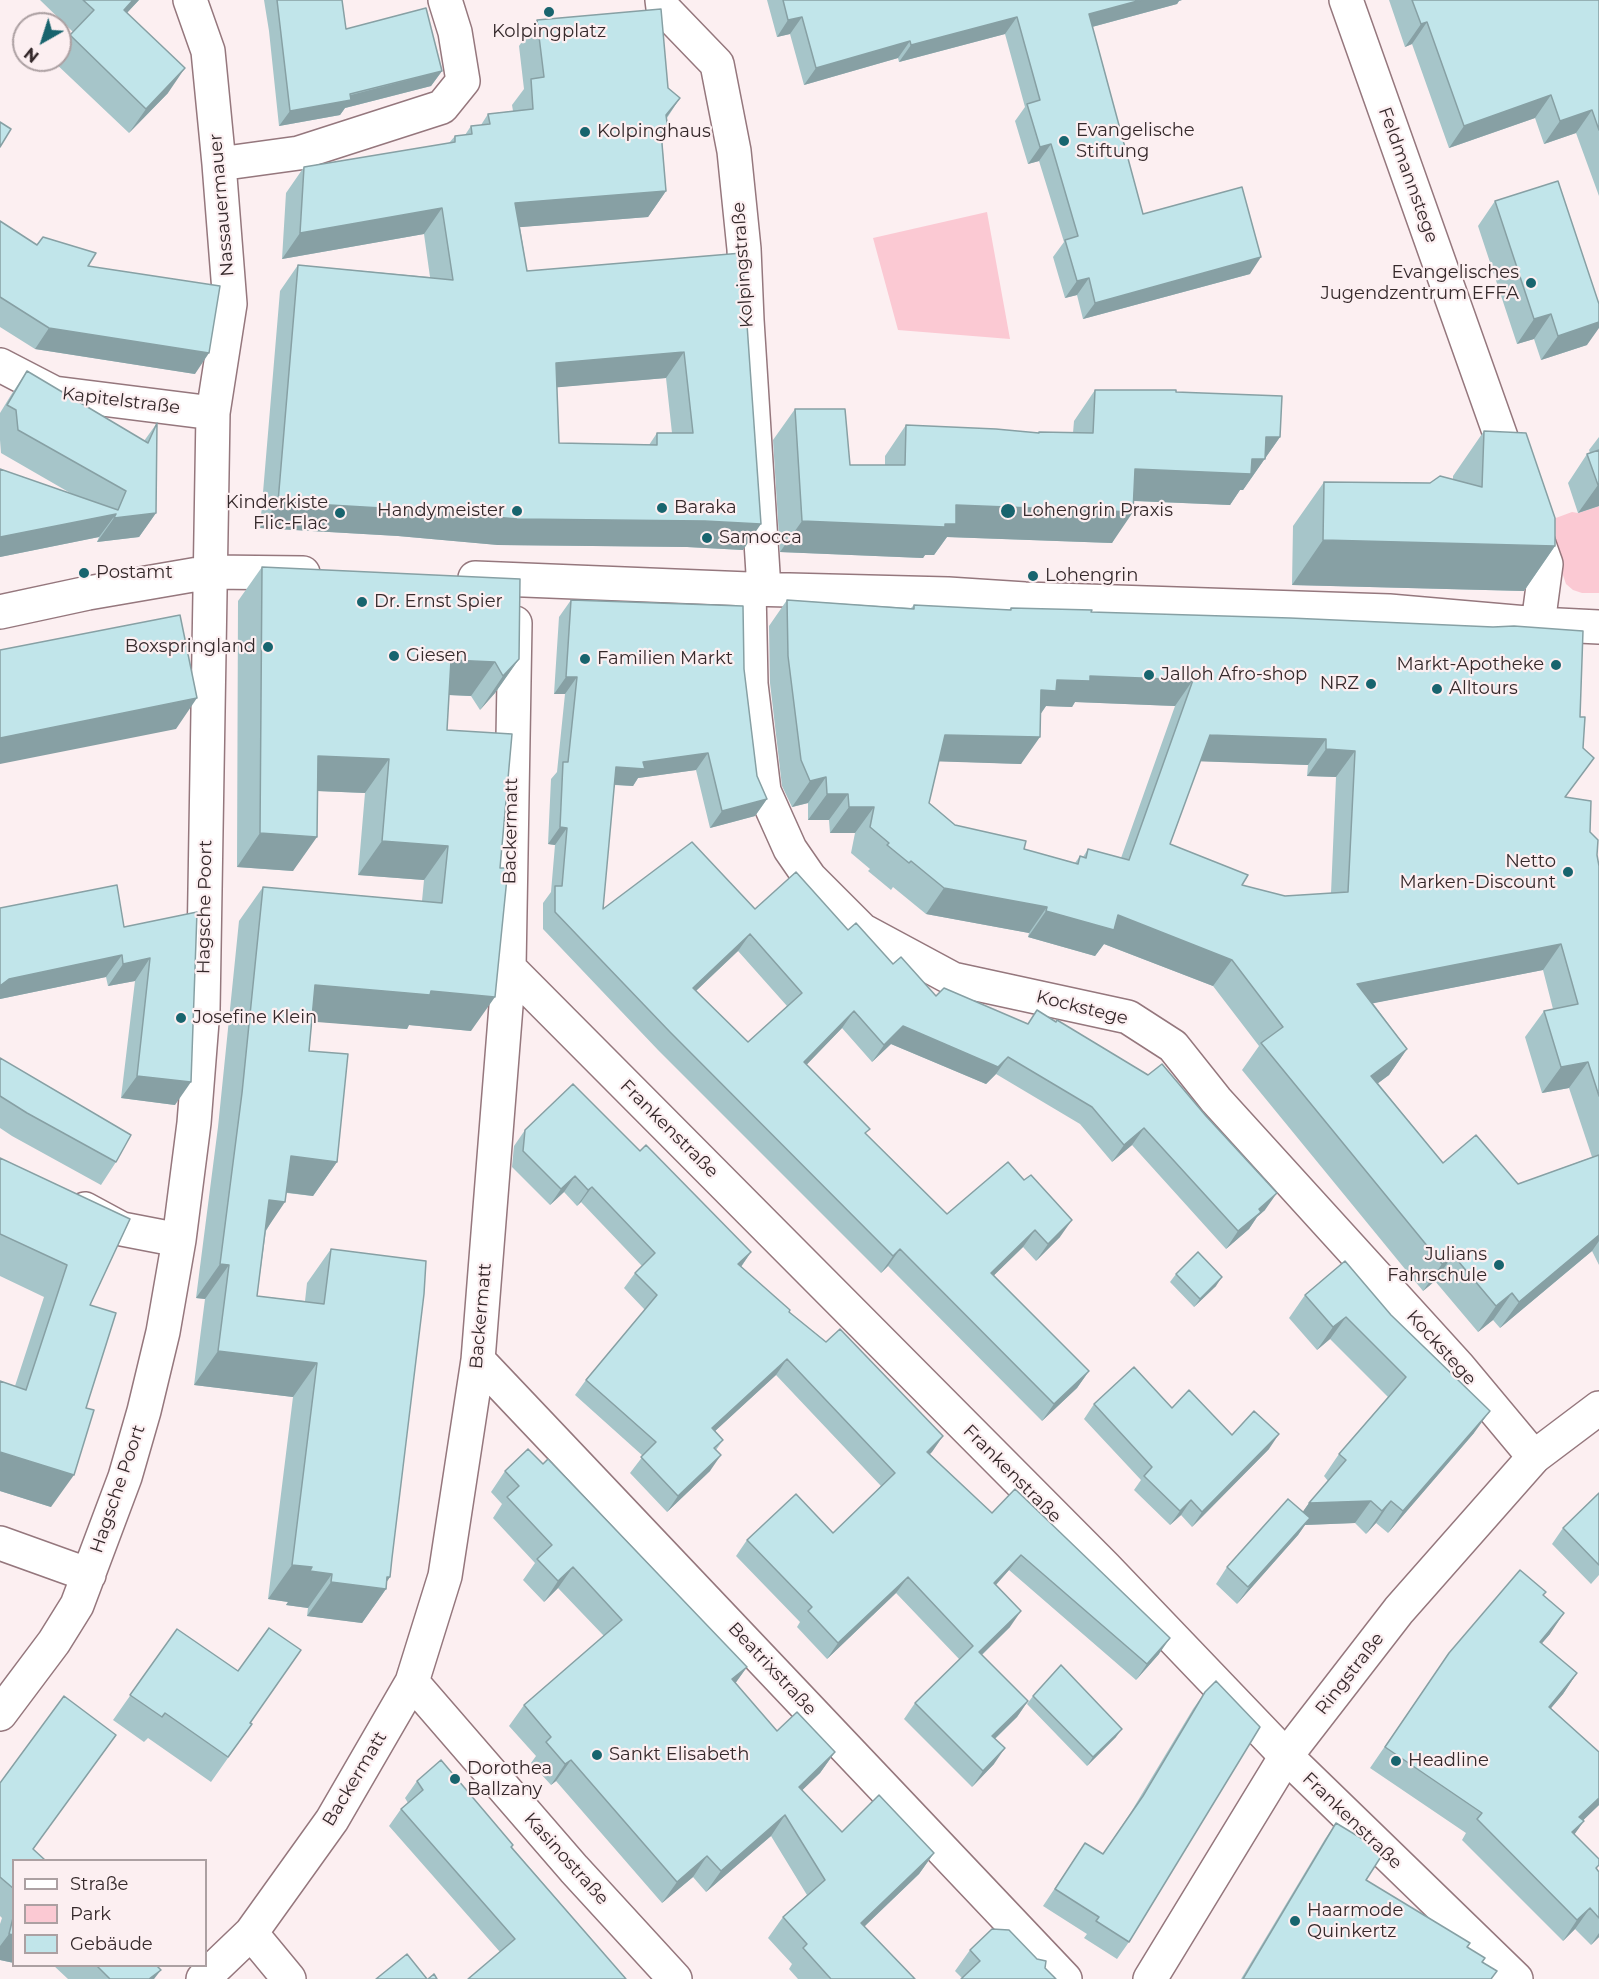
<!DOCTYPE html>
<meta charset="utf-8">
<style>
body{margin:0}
#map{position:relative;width:1599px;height:1979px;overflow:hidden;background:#fceff1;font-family:Montserrat,sans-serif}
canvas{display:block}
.legend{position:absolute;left:12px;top:1859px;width:195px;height:108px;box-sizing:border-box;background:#fceff1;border:2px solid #aca0a2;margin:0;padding:8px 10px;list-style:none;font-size:18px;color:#35292b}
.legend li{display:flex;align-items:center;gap:12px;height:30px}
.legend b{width:30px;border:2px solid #aca0a2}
.north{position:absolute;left:12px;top:12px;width:60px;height:60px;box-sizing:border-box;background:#fceff1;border:2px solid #aca0a2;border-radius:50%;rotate:219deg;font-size:16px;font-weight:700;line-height:24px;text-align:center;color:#35292b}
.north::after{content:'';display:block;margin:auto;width:21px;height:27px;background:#18646e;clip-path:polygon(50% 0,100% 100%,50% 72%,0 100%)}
</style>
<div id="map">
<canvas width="1599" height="1979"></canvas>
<ul class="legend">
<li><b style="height:8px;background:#fff"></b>Straße</li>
<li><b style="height:16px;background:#fbc9d3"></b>Park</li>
<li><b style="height:16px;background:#c1e5ea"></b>Gebäude</li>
</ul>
<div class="north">N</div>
</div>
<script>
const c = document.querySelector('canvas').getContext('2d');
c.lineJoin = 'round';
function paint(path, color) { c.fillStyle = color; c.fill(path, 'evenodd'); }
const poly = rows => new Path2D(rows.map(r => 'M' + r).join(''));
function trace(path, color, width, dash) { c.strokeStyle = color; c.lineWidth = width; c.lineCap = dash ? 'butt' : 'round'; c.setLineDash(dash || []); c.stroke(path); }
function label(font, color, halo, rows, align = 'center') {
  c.font = font + ' Montserrat,sans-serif'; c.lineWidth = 4.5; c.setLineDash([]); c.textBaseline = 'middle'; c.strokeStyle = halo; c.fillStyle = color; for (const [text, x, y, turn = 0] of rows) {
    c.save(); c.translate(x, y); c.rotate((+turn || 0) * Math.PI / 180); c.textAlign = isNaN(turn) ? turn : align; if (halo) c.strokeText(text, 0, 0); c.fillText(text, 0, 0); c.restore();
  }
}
const green = poly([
 [987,212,1010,339,898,330,873,238],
 [1599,506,1599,593,1582,593,1573,590,1566,584,1545,522,1572,512,1578,513]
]);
const minor = poly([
 [662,0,663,8,717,64,734,151,744,249,747,320,764,589],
 [1346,0,1546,564,1538,624],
 [219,164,299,153,442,107,463,81,455,32,445,0],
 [0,365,54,393,213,413],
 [475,578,749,589,948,594,1025,599,1389,611,1538,624,1599,627],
 [749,589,751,684,764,791,790,849,810,878,862,930,953,979,1128,1017,1173,1046,1216,1100,1458,1366,1534,1457],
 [0,612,88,593,210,572,303,573],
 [509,968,1105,1567,1286,1756,1516,1979],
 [85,1209,122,1229,179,1240],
 [478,1360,1065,1979],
 [0,1543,89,1575],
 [412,1682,574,1869,675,1979],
 [0,1714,54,1642,77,1605,125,1477,144,1411,163,1332,179,1240,194,1123,203,1009,213,413,230,304,219,164,208,51,190,0],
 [251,1933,289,1979],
 [203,1979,251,1933,332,1820,412,1682,445,1576,478,1360,509,968,515,623]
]);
const secondary = poly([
 [1150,1979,1286,1756,1399,1610,1534,1457,1599,1408]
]);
const wall = poly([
 [40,0,139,0,127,13,168,93,129,133,52,60,60,60,60,49,73,32],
 [264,0,342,0,346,29,442,71,431,86,345,108,340,115,279,126,269,31],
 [767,0,1182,0,1179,1,1177,4,1092,27,1143,214,1250,274,1083,319,1077,295,1065,298,1053,257,1064,242,1039,161,1028,164,1015,121,1025,107,1005,34,899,62,898,58,804,85,790,34,777,37],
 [1389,0,1599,0,1599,196,1576,133,1544,144,1535,118,1449,148,1412,44,1405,47],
 [537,20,668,88,680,98,667,118,668,131,662,139,666,191,648,217,520,227,527,271,742,253,743,550,687,547,498,545,398,536,260,528,280,291,298,265,430,277,424,234,282,259,286,193,304,167,449,143,455,136,465,135,471,126,481,125,488,114,513,111,512,105,524,89,519,46],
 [666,378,672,433,657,433,649,445,559,443,557,387],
 [1495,201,1587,345,1541,360,1534,339,1517,344,1478,226],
 [0,221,37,245,88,266,195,374,35,349,0,327],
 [27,371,144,441,157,423,156,513,139,537,97,542,99,537,0,557,0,469,72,494,1,453,0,440,0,413,11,395],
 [1095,390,1176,392,1280,437,1243,490,1240,490,1230,505,1134,501,1112,543,947,537,934,555,925,555,923,558,780,552,773,440,795,409,850,465,885,465,885,456,906,425,1038,433,1039,432,1073,433,1074,421],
 [1484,431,1555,546,1524,591,1292,585,1293,526,1324,482,1430,483,1453,480,1453,476],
 [1599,437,1599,506,1578,513,1568,483,1587,454,1590,453,1589,450],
 [262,567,519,659,495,693,480,710,471,696,449,695,447,730,471,1031,409,1025,407,1029,312,1021,309,1051,337,1162,313,1196,287,1193,266,1231,257,1296,305,1301,307,1283,331,1249,390,1577,386,1582,386,1589,362,1623,307,1616,308,1608,286,1605,288,1602,268,1599,293,1397,194,1385,205,1299,196,1298,218,1127,239,921,263,887,422,901,424,880,358,875,365,793,317,791,293,871,237,867,238,601],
 [571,600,744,669,757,776,767,799,755,816,710,828,696,770,638,778,633,786,614,785,603,909,755,909,848,930,936,996,1028,1024,1055,1022,1057,1020,1265,1210,1257,1217,1249,1229,1226,1249,1132,1145,1112,1162,1080,1124,996,1074,986,1084,891,1044,872,1062,842,1028,806,1065,866,1134,947,1214,1008,1162,1060,1237,1036,1261,1023,1247,994,1275,1089,1371,1077,1388,1042,1421,888,1266,881,1273,658,1050,543,929,543,903,551,892,555,845,548,844,551,779,557,772,565,694,554,694,559,617],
 [738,951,787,1006,748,1042,696,991],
 [787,600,911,608,914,605,1009,610,1011,608,1091,612,1566,797,1590,832,1597,855,1599,866,1599,1265,1592,1251,1500,1328,1493,1320,1478,1332,1435,1281,1423,1291,1242,1070,1259,1046,1213,986,1104,944,1095,956,1028,937,1029,933,926,914,893,887,891,890,868,871,870,869,851,853,855,833,830,833,829,820,808,820,808,803,792,807,782,786,770,683,769,626],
 [1075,702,1175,706,1121,858,1088,849,1083,857,1080,856,1075,863,1024,849,955,825,929,803,939,761,1021,764,1040,714,1046,706,1072,707],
 [1200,761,1308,765,1307,776,1336,777,1331,893,1285,896,1242,885,1170,844],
 [1543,970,1553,1009,1544,1011,1525,1037,1542,1093,1569,1088,1592,1157,1518,1184,1443,1163,1378,1083,1389,1075,1407,1049,1373,1003],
 [0,908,124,927,197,912,175,1105,121,1098,135,981,108,986,106,977,0,999],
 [0,1058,116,1162,101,1185,12,1136,0,1128],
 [525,1130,640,1151,751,1252,741,1267,789,1312,943,1436,930,1454,992,1513,1159,1654,1136,1680,1009,1570,996,1585,1010,1627,982,1655,1028,1701,1017,1717,995,1739,994,1764,972,1787,904,1719,915,1703,960,1660,896,1593,827,1659,797,1627,800,1622,736,1556,747,1540,833,1533,881,1486,776,1375,715,1431,723,1440,716,1450,710,1471,667,1512,630,1473,643,1456,575,1395,586,1380,645,1310,624,1288,635,1273,642,1266,581,1202,577,1206,564,1192,550,1205,512,1167,514,1146],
 [0,1158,130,1219,90,1305,51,1507,0,1491,0,1381,15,1386,44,1297,0,1276],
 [1345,1261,1474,1433,1388,1533,1376,1523,1366,1534,1355,1523,1305,1525,1298,1535,1237,1604,1216,1584,1227,1567,1303,1512,1309,1503,1328,1481,1324,1476,1339,1454,1388,1397,1330,1339,1317,1350,1289,1318,1305,1295],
 [1176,1274,1216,1286,1194,1307,1170,1282],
 [1094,1404,1172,1408,1232,1435,1269,1449,1192,1527,1181,1515,1170,1525,1134,1490,1141,1480,1084,1419],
 [505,1471,747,1667,735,1683,777,1731,835,1752,820,1773,802,1790,842,1832,934,1853,919,1874,864,1927,915,1979,798,1979,789,1969,792,1964,768,1938,783,1917,807,1895,771,1836,706,1892,693,1877,662,1903,556,1781,551,1785,531,1763,536,1756,509,1726,524,1705,604,1636,558,1588,544,1602,523,1580,535,1563,493,1518,502,1504,491,1492],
 [1599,1493,1599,1575,1591,1584,1552,1544,1563,1528],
 [1544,1596,1550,1634,1541,1644,1577,1673,1563,1694,1551,1708,1599,1752,1599,1805,1583,1820,1584,1821,1574,1834,1599,1872,1599,1937,1591,1945,1575,1929,1563,1941,1462,1840,1466,1833,1370,1768,1449,1653],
 [177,1629,252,1724,211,1782,148,1738,144,1742,113,1720],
 [1205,1692,1129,1942,1117,1959,1084,1938,1087,1934,1043,1906,1085,1843,1103,1854,1131,1812,1193,1709],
 [1033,1696,1116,1737,1087,1766,1027,1704],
 [116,1735,99,1759,14,1860,14,1963,0,1960,0,1924,2,1918,0,1916,0,1783],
 [417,1781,513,1845,512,1847,626,1979,500,1952,389,1826,401,1809,408,1803,405,1798],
 [1336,1823,1366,1880,1467,1947,1482,1962,1491,1979,1241,1979,1325,1839],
 [970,1950,1045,1968,962,1978,955,1971],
 [53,1965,156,1965,154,1979,68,1979]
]);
const shadedWall = poly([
 [133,0,139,0,106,35,124,10],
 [1141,0,1182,0,1179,1,1177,4,1077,31,1089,14],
 [802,17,790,34,777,37,788,20],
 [1017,17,1005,34,899,62,911,45],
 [1427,22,1412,44,1405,47,1421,24],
 [910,41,898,58,804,85,816,68],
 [185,68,168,93,129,133,146,109],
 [442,71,431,86,345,108,340,115,279,126,290,111],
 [1551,95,1535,118,1449,148,1464,126],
 [680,98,662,124,666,115],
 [1592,110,1576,133,1544,144,1560,121],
 [668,131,649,157,661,132],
 [1051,144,1039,161,1028,164,1040,147],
 [666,191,648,217,497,229,515,203],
 [442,208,424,234,282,259,300,233],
 [1261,257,1250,274,1083,319,1095,303],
 [1089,278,1077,295,1065,298,1077,281],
 [1551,314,1534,339,1517,344,1534,319],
 [1599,322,1599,328,1587,345,1541,360,1558,336],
 [49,328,209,353,195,374,35,349],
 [684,352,666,378,538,389,556,363],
 [1266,437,1280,437,1243,490,1240,490,1230,505,1113,500,1135,469],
 [1599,484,1599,506,1578,513,1598,485],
 [278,502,705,521,761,524,743,550,687,547,498,545,398,536,260,528],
 [956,505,1133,512,1112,543,947,537,934,555,925,555,923,558,780,552,802,521],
 [156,513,139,537,97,542,114,518],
 [116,514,99,537,0,557,0,537],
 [1323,540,1555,546,1524,591,1292,585],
 [519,659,495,693,480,710,503,676],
 [451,660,495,662,471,696,427,694],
 [1090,676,1193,680,1175,706,1075,702,1072,707,1046,706,1038,718,1041,690,1057,680],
 [566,677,577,677,565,694,554,694],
 [197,698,176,729,0,764,0,738],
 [945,735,1040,737,1021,764,926,761],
 [1210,735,1326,739,1308,765,1191,761],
 [1326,749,1355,751,1336,777,1307,776],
 [708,753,696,770,638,778,633,786,604,784,616,767,643,762],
 [318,756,389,759,365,793,294,790],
 [826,777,808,803,792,807,810,781],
 [827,794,848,794,829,820,808,820],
 [767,799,755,816,710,828,722,811],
 [849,807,874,807,855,833,830,833],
 [560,827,567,828,555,845,548,844],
 [260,833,317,837,293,871,237,867],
 [382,841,448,846,424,880,358,875],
 [944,888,1047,907,1029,933,926,914],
 [1046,911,1118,915,1232,960,1213,986,1104,944,1095,956,1028,937],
 [750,934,738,951,681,1005,693,988],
 [1561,944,1543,970,1339,1010,1357,984],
 [122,955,106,977,0,999,0,986,9,979],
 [150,958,135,981,108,986,123,964],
 [315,985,431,991,495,997,471,1031,409,1025,407,1029,291,1020],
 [854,1011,842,1028,792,1080,804,1062],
 [903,1026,1008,1057,996,1074,986,1084,891,1044,872,1062,884,1045],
 [1407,1049,1389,1075,1353,1102,1371,1076],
 [1588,1062,1569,1088,1542,1093,1561,1067],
 [137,1076,191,1082,175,1105,121,1098],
 [1144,1128,1132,1145,1112,1162,1124,1145],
 [291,1156,337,1162,313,1196,267,1190],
 [575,1176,564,1192,550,1205,561,1189],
 [592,1187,581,1202,577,1206,588,1190],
 [1277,1193,1265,1210,1257,1217,1249,1229,1226,1249,1238,1231,1259,1209],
 [269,1200,285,1202,262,1236],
 [1072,1220,1060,1237,1036,1261,1048,1244],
 [1035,1230,1023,1247,979,1290,991,1273],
 [1599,1235,1599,1241,1592,1251,1500,1328,1519,1302],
 [900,1249,888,1266,881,1273,893,1256],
 [751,1252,740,1268,738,1264],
 [1453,1255,1435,1281,1423,1291,1442,1264],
 [220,1264,229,1265,205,1299,196,1298],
 [1222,1277,1216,1286,1194,1307,1200,1299],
 [1512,1293,1493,1320,1478,1332,1496,1306],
 [1346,1317,1330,1339,1317,1350,1333,1327],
 [218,1351,317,1363,293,1397,194,1385],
 [787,1359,776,1375,701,1444,712,1428],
 [1089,1371,1077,1388,1042,1421,1054,1404],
 [1490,1411,1474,1433,1388,1533,1403,1511],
 [1279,1434,1269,1449,1192,1527,1202,1512],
 [943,1436,932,1452,916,1467,927,1452],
 [0,1452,74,1475,51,1507,0,1491],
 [721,1455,710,1471,667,1512,678,1496],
 [1191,1500,1181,1515,1170,1525,1180,1511],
 [1371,1501,1355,1523,1305,1525,1298,1535,1237,1604,1309,1503],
 [1391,1501,1376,1523,1366,1534,1382,1511],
 [1021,1555,1009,1570,983,1599,994,1583],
 [292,1565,312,1567,332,1574,308,1608,286,1605,288,1602,268,1599],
 [573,1567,558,1588,544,1602,558,1581],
 [387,1577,390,1577,382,1589,386,1589,362,1623,307,1616,331,1582],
 [908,1577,896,1593,827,1659,838,1643],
 [1021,1611,1010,1627,968,1668,979,1652],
 [1564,1613,1550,1634,1525,1663,1540,1642],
 [1170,1638,1159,1654,1136,1680,1147,1664],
 [747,1667,732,1688,732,1679],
 [1577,1673,1563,1694,1535,1727,1549,1707],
 [1028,1701,1017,1717,981,1752,992,1736],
 [1122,1729,1116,1737,1087,1766,1093,1757],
 [1005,1748,994,1764,972,1787,983,1771],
 [835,1752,820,1773,784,1808,799,1787],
 [571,1760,556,1781,551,1785,565,1764],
 [1599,1798,1599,1805,1565,1838,1579,1817],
 [785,1815,771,1836,706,1892,721,1871],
 [1584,1821,1569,1842,1572,1832],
 [934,1853,919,1874,846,1944,861,1923],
 [707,1856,693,1877,662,1903,677,1882],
 [1590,1908,1575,1929,1563,1941,1577,1920],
 [1599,1933,1599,1937,1591,1945],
 [9,1934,14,1935,14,1963,0,1960,0,1946],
 [161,1970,154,1979,149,1979]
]);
const building = poly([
 [83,0,133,0,124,10,185,68,146,109,70,35,94,10,83,0],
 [277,0,342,0,346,29,426,8,442,71,350,94,351,100,290,111,277,0],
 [783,0,1141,0,1089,14,1143,214,1242,187,1261,257,1095,303,1089,278,1077,281,1065,240,1078,236,1051,144,1040,147,1027,104,1040,100,1017,17,911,45,910,41,816,68,802,17,788,20,783,0],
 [1412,0,1599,0,1599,130,1592,110,1560,121,1551,95,1464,126,1427,22,1421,24,1412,0],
 [661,9,668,88,680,98,666,115,668,131,661,132,666,191,515,203,527,271,742,253,761,524,705,521,517,519,416,510,278,502,298,265,453,280,442,208,300,233,304,167,455,142,455,136,472,134,471,126,490,124,488,114,533,109,531,79,544,77,537,20,661,9],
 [684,352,693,433,657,433,657,445,559,443,556,363,684,352],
 [0,122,11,129,0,147,0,122],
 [1558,181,1599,304,1599,322,1558,336,1551,314,1534,319,1495,201,1558,181],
 [0,221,37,245,43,237,96,253,88,266,220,286,209,353,49,328,0,297,0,221],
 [27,371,148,443,157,423,156,513,114,518,116,514,0,537,0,469,118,510,126,491,18,430,16,410,7,405,27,371],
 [1095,390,1176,390,1176,392,1282,396,1280,437,1266,437,1265,459,1252,459,1251,474,1135,469,1133,512,956,505,956,524,945,524,945,527,802,521,795,409,845,409,850,465,905,465,906,425,996,429,1039,433,1039,432,1093,433,1095,390],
 [1484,431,1526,433,1555,518,1555,546,1323,540,1324,482,1430,483,1440,476,1482,487,1484,431],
 [1599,450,1599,484,1598,485,1587,454,1599,450],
 [262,567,520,579,519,659,503,676,495,662,451,660,447,730,512,734,500,868,508,868,495,997,431,991,430,995,315,985,309,1051,348,1054,337,1162,291,1156,285,1202,269,1200,257,1296,324,1304,331,1249,426,1261,424,1294,392,1558,390,1577,387,1577,386,1589,331,1582,332,1574,310,1571,312,1567,292,1565,317,1363,218,1351,229,1265,220,1264,242,1093,263,887,442,903,448,846,382,841,389,759,318,756,317,837,260,833,262,567],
 [571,600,743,606,744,669,757,776,767,799,722,811,708,753,643,762,645,769,616,767,603,909,692,842,755,909,796,872,848,930,856,923,893,964,901,957,936,996,944,988,1028,1024,1037,1010,1056,1022,1057,1020,1148,1075,1162,1064,1206,1116,1277,1193,1259,1209,1261,1212,1238,1231,1144,1128,1124,1145,1092,1107,1008,1057,998,1067,903,1026,884,1045,854,1011,804,1062,870,1129,865,1133,947,1214,1008,1162,1024,1180,1031,1175,1072,1220,1048,1244,1035,1230,991,1273,1089,1371,1054,1404,900,1249,893,1256,670,1032,555,912,555,886,562,886,567,828,560,827,563,762,568,762,577,677,566,677,571,600],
 [750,934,802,993,748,1042,693,988,750,934],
 [787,600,914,609,914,605,1011,610,1011,608,1092,610,1091,612,1290,618,1493,627,1514,626,1583,631,1580,717,1585,717,1583,748,1594,758,1565,797,1591,801,1590,832,1598,840,1597,855,1599,866,1599,1096,1588,1062,1561,1067,1544,1011,1578,1004,1561,944,1357,984,1407,1049,1371,1076,1443,1163,1476,1135,1518,1184,1599,1155,1599,1235,1519,1302,1512,1293,1496,1306,1453,1255,1442,1264,1261,1043,1283,1027,1232,960,1118,915,1114,930,1046,911,1047,907,944,888,911,861,909,863,887,845,889,843,870,827,874,807,849,807,848,794,827,794,826,777,810,781,801,760,788,656,787,600],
 [1090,676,1193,680,1129,860,1088,849,1086,858,1080,856,1078,864,1024,849,1026,841,955,825,929,803,945,735,1040,737,1041,690,1056,691,1057,680,1090,681,1090,676],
 [1210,735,1326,739,1326,749,1355,751,1348,892,1285,896,1242,885,1248,875,1170,844,1210,735],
 [180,615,197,698,0,738,0,650,180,615],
 [117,885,124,927,197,912,191,1082,137,1076,150,958,123,964,122,955,9,979,0,986,0,908,117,885],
 [0,1058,131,1135,116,1162,27,1113,0,1096,0,1058],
 [573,1084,640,1151,646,1145,751,1252,738,1264,790,1310,789,1312,826,1342,840,1329,943,1436,927,1452,992,1513,1015,1489,1170,1638,1147,1664,1021,1555,994,1583,1021,1611,979,1652,1028,1701,992,1736,1005,1748,983,1771,915,1703,973,1646,908,1577,838,1643,808,1611,812,1607,747,1540,796,1494,833,1533,895,1473,787,1359,712,1428,723,1440,714,1448,721,1455,678,1496,641,1457,656,1442,586,1380,657,1295,635,1273,655,1253,592,1187,588,1190,575,1176,561,1189,523,1151,525,1130,573,1084],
 [0,1158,130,1219,90,1305,116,1313,86,1408,94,1410,74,1475,0,1452,0,1381,26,1390,67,1265,0,1234,0,1158],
 [1198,1252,1222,1277,1200,1299,1176,1274,1198,1252],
 [1345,1261,1391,1315,1490,1411,1403,1511,1391,1501,1382,1511,1371,1501,1309,1503,1346,1460,1339,1454,1406,1377,1346,1317,1333,1327,1305,1295,1345,1261],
 [1134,1367,1172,1408,1189,1390,1232,1435,1254,1411,1279,1434,1202,1512,1191,1500,1180,1511,1144,1476,1152,1467,1094,1404,1134,1367],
 [528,1449,543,1464,548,1459,747,1667,732,1679,777,1731,797,1712,835,1752,799,1787,842,1832,879,1795,934,1853,861,1923,915,1979,831,1979,803,1948,807,1944,783,1917,825,1880,785,1815,721,1871,707,1856,677,1882,571,1760,565,1764,546,1742,551,1737,524,1705,622,1620,573,1567,558,1581,537,1559,552,1545,507,1497,519,1486,505,1471,528,1449],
 [1599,1493,1599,1565,1563,1528,1599,1493],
 [1288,1499,1310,1518,1248,1587,1227,1567,1288,1499],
 [1520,1570,1546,1592,1543,1595,1564,1613,1540,1642,1577,1673,1549,1707,1599,1752,1599,1798,1579,1817,1584,1821,1572,1832,1599,1859,1599,1865,1596,1868,1599,1872,1599,1918,1590,1908,1577,1920,1477,1819,1482,1813,1385,1747,1449,1653,1520,1570],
 [269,1628,301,1650,250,1723,252,1724,228,1757,165,1713,162,1717,130,1695,177,1629,238,1671,269,1628],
 [1061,1665,1122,1729,1093,1757,1033,1696,1061,1665],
 [1216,1681,1260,1727,1129,1942,1096,1921,1099,1917,1055,1889,1085,1843,1103,1854,1143,1796,1205,1692,1216,1681],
 [64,1696,116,1735,33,1849,45,1860,14,1860,14,1889,0,1877,0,1783,64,1696],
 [441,1760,513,1845,511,1847,626,1979,468,1979,515,1939,401,1809,423,1790,417,1781,441,1760],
 [1336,1823,1384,1852,1366,1880,1470,1943,1467,1947,1485,1958,1482,1962,1497,1971,1491,1979,1243,1979,1336,1823],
 [14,1914,14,1935,9,1934,14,1914],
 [992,1929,1009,1930,1037,1959,1046,1961,1045,1968,1056,1979,961,1979,980,1961,970,1950,992,1929],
 [407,1954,427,1979,376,1979,407,1954],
 [96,1965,156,1965,161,1970,149,1979,110,1979,96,1965],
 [434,1974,437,1979,428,1979,434,1974]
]);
const markers = [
 [549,12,6,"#18646e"],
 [585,132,6,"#18646e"],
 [1064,141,6,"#18646e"],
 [1531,283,6,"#18646e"],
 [662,508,6,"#18646e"],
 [517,511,6,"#18646e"],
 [1008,511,8,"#18646e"],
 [340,513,6,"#18646e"],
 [707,538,6,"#18646e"],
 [84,573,6,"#18646e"],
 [1033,576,6,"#18646e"],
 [362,602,6,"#18646e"],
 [268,647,6,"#18646e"],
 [394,656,6,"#18646e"],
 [585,659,6,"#18646e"],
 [1556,665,6,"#18646e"],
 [1149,675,6,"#18646e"],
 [1371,684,6,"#18646e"],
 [1437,689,6,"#18646e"],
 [1568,872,6,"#18646e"],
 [181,1018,6,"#18646e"],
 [1499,1265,6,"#18646e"],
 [597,1755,6,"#18646e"],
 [1396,1761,6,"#18646e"],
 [455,1779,6,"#18646e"],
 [1295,1921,6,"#18646e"]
];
const poiNames = [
 ["Kolpingplatz",549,32,"center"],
 ["Evangelische",1076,131],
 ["Stiftung",1076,152],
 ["Kolpinghaus",597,132],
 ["Evangelisches",1519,273,"right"],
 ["Jugendzentrum EFFA",1519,294,"right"],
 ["Kinderkiste",328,503,"right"],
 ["Flic-Flac",328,524,"right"],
 ["Baraka",674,508],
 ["Handymeister",505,511,"right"],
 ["Lohengrin Praxis",1022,511],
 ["Samocca",719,538],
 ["Postamt",96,573],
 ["Lohengrin",1045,576],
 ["Dr. Ernst Spier",374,602],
 ["Boxspringland",256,647,"right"],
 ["Giesen",406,656],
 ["Familien Markt",597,659],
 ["Markt-Apotheke",1544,665,"right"],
 ["Jalloh Afro-shop",1161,675],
 ["NRZ",1359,684,"right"],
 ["Alltours",1449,689],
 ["Netto",1556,862,"right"],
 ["Marken-Discount",1556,883,"right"],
 ["Josefine Klein",193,1018],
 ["Julians",1487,1255,"right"],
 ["Fahrschule",1487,1276,"right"],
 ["Sankt Elisabeth",609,1755],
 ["Headline",1408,1761],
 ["Dorothea",467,1769],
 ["Ballzany",467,1790],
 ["Haarmode",1307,1911],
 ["Quinkertz",1307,1932]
];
const streetNames = [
 ["Feldmannstege",1408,175,70],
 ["Nassauermauer",222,205,-95],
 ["Kolpingstraße",743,265,-94],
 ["Kapitelstraße",121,401,7],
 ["Backermatt",511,831,-89],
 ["Hagsche Poort",205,907,-89],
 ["Kockstege",1082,1008,14],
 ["Frankenstraße",669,1129,45],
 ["Backermatt",481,1316,-85],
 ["Kockstege",1441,1348,48],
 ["Frankenstraße",1012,1474,45],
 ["Hagsche Poort",118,1489,-71],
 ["Beatrixstraße",772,1669,47],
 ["Ringstraße",1350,1674,-52],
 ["Backermatt",355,1779,-59],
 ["Frankenstraße",1352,1821,44],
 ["Kasinostraße",566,1859,48]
];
paint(green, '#fbc9d3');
trace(minor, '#95777d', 36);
trace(secondary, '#95777d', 36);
trace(minor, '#fff', 33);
trace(secondary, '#fff', 33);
paint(wall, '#a6c5c9');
paint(shadedWall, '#87a0a4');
paint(building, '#c1e5ea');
trace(building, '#87a0a4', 1.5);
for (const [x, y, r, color] of markers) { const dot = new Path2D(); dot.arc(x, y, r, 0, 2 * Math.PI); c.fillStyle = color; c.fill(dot); trace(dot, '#fceff1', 2); }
label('18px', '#35292b', '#fceff1', poiNames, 'left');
label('18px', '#35292b', '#fceff1', streetNames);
</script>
